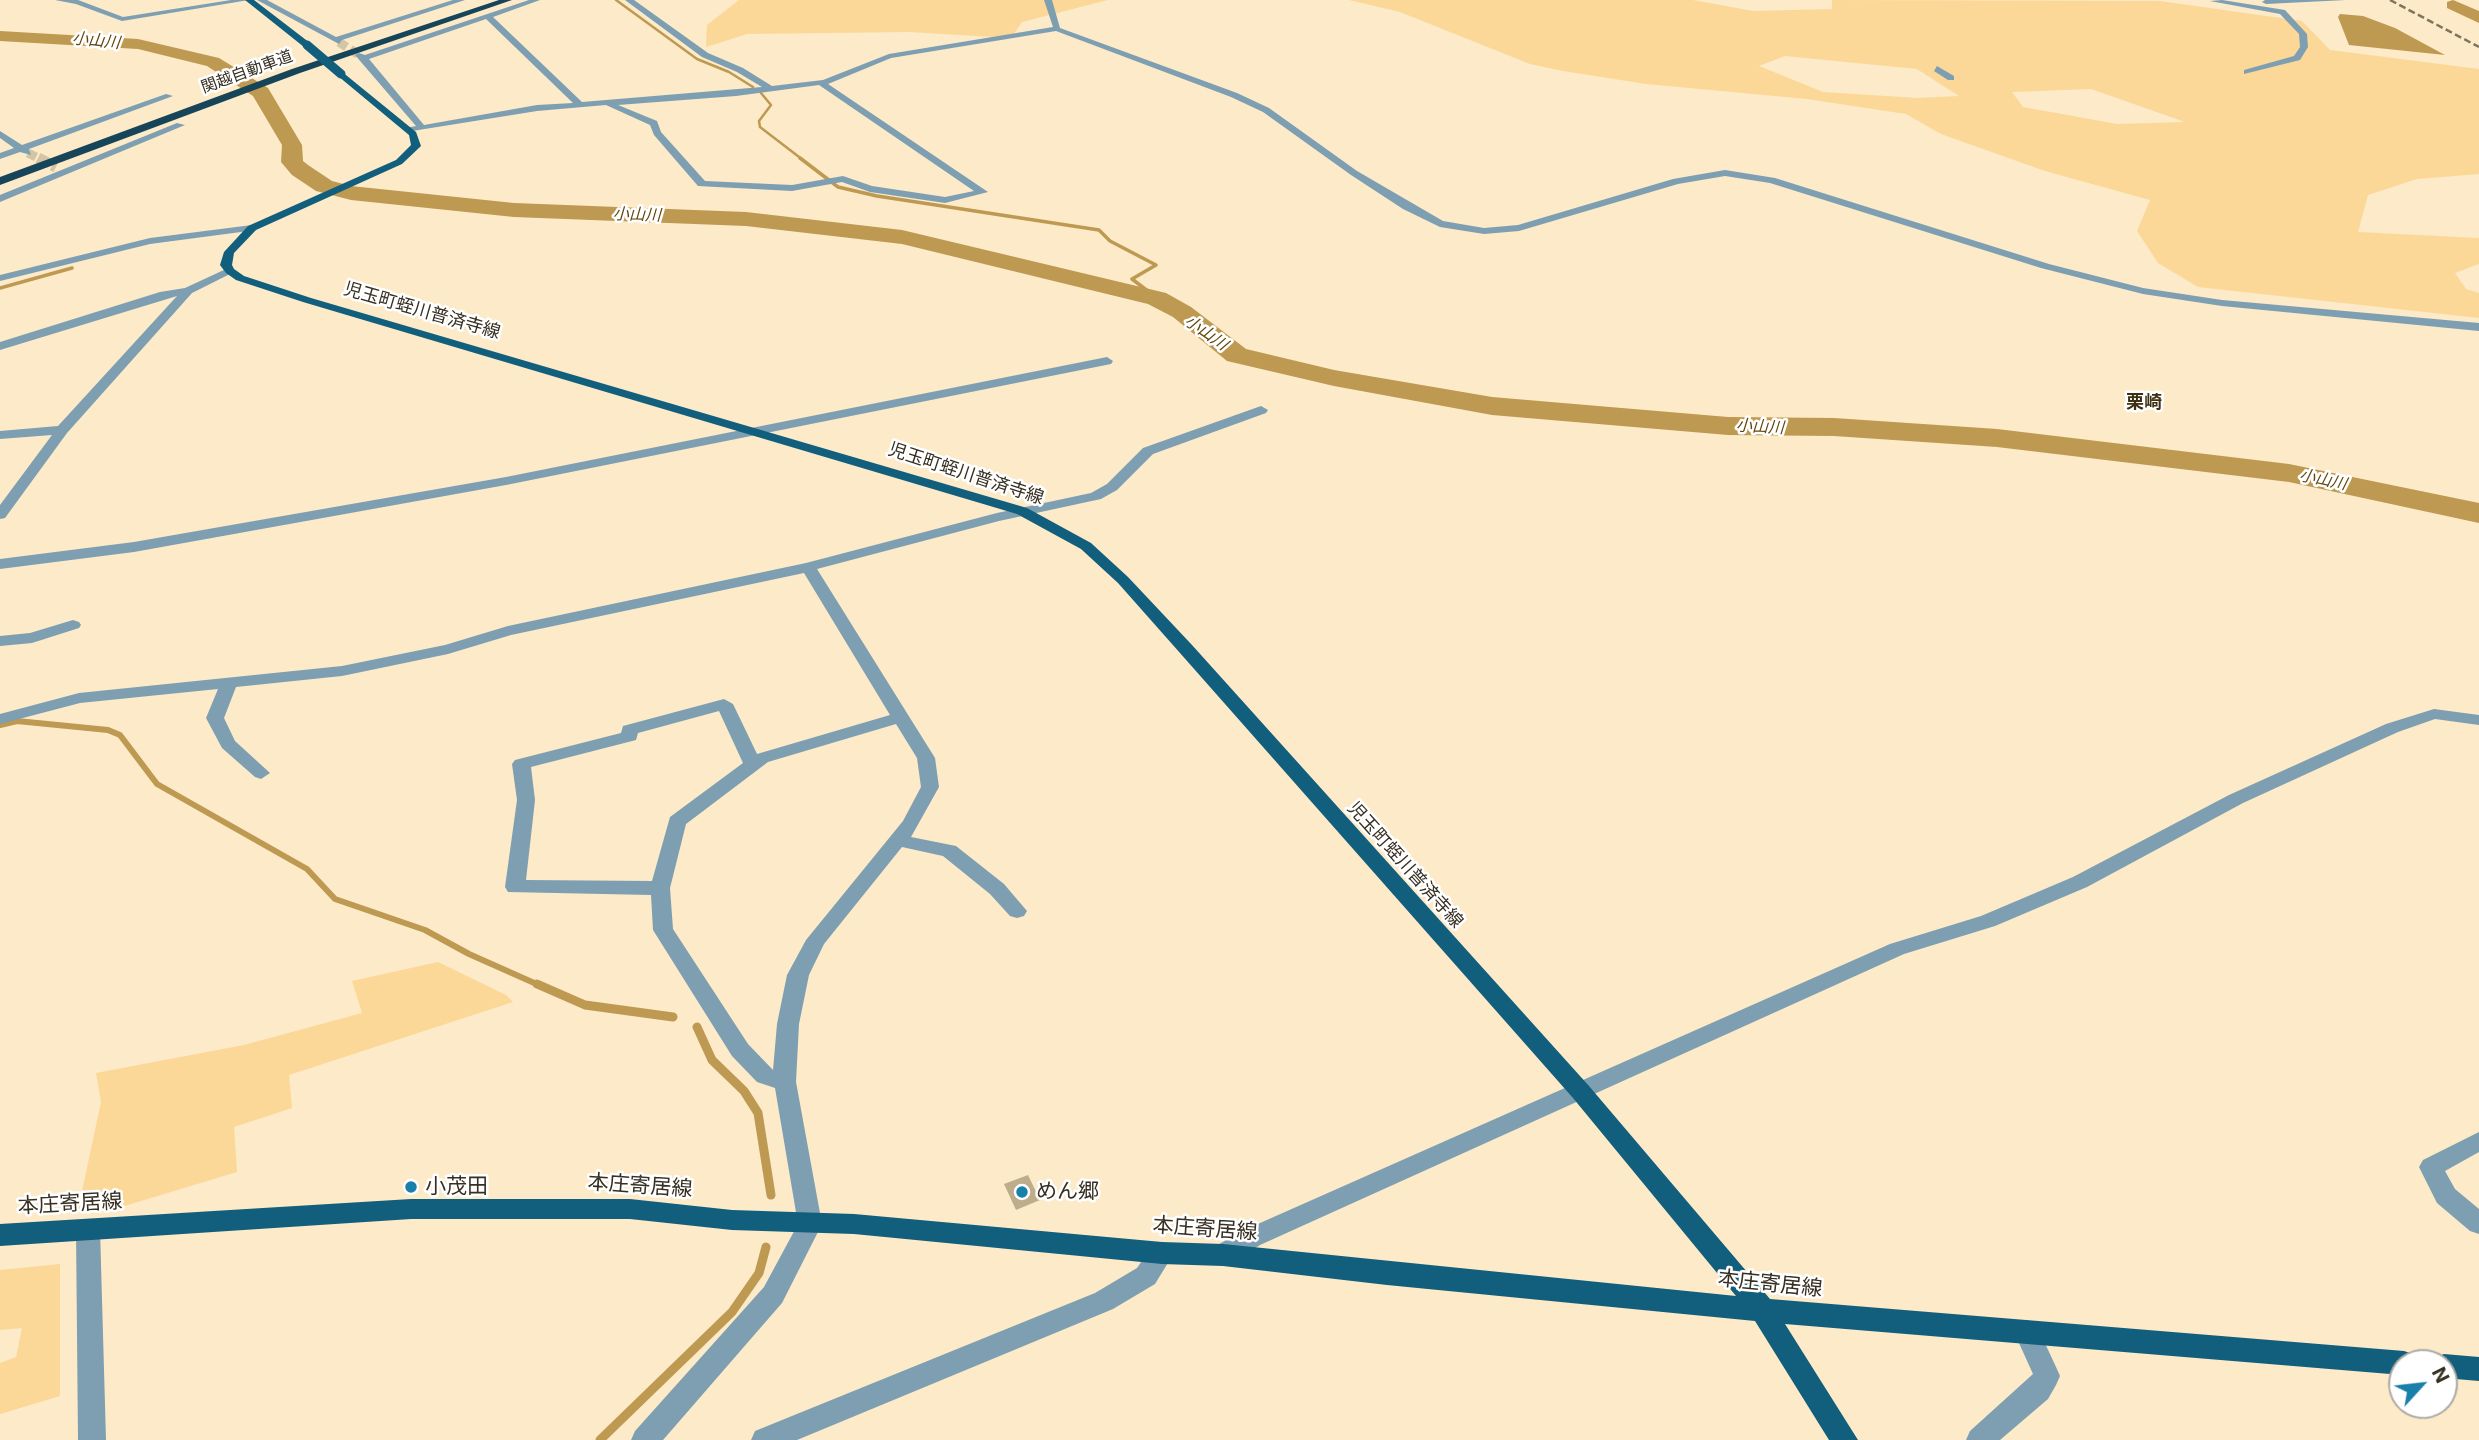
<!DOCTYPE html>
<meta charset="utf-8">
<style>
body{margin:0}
#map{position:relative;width:2479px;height:1440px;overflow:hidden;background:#fceac8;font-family:Inter,sans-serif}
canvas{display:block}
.north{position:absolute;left:2388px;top:1349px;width:70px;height:70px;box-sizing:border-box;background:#fff;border:2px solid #afaca7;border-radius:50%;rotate:63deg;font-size:19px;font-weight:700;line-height:28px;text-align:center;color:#362f22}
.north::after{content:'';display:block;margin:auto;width:24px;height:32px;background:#1980aa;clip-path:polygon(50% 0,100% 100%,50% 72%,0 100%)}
</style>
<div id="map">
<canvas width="2479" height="1440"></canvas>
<div class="north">N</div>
</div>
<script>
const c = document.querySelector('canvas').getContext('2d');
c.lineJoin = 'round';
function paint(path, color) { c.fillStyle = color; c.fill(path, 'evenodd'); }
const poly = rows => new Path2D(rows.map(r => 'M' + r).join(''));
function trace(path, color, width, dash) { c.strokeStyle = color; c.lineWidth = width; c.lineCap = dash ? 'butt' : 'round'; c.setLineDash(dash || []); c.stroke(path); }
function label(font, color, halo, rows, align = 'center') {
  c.font = font + ' Inter,"Noto Sans JP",sans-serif'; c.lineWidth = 5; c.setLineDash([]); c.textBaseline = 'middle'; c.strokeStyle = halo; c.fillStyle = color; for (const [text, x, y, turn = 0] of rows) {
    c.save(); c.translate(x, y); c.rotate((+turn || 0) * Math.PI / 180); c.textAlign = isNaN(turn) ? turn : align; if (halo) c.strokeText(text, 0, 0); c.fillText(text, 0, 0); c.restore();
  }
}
const green = poly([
 [739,0,1108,0,1022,22,1011,38,909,32,747,34,706,47,707,25],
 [1349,0,1693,0,1753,11,1832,9,1832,0,2160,1,2302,21,2330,50,2479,69,2479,174,2417,179,2368,195,2358,232,2479,238,2479,264,2455,273,2466,289,2479,293,2479,318,2198,287,2158,263,2137,231,2150,200,2045,171,1941,134,1906,114,1807,99,1646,84,1563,71,1530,64,1400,12],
 [1785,56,1917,69,1959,96,1918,98,1823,92,1759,66],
 [2091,89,2185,122,2117,124,2023,107,2012,92],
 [438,962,506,995,513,1002,289,1075,292,1108,234,1127,237,1172,121,1207,78,1210,101,1102,96,1073,244,1045,362,1013,352,981],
 [60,1264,60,1396,0,1414,0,1363,16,1357,22,1328,0,1330,0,1270]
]);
const water = poly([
 [2340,14,2363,16,2395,28,2445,55,2349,45,2338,17]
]);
const streamFar3 = poly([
 [616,0,697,59,729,72,753,87],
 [761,93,771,105,759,121,760,127,803,160]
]);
const streamFar2 = poly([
 [800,158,838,187,877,196,1099,230,1110,241,1156,265,1132,279,1157,298],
 [0,288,72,268]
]);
const streamFar1 = poly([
 [0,725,17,721,108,730,120,735,157,784,307,869,335,899,425,930,469,954,541,986]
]);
const stream = poly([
 [537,984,585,1005,673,1017],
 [697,1027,712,1060,744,1091,758,1113,771,1195],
 [600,1440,732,1312,759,1273,766,1247]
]);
const river = poly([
 [2453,0,2479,11,2479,23,2447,8,2447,2,2453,0],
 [0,31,138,39,219,58,268,88,302,145,303,161,308,165,332,181,351,186,514,203,746,212,902,230,1166,293,1191,307,1246,349,1334,370,1492,397,1728,417,1834,418,1997,429,2289,464,2479,503,2479,523,2289,482,1997,447,1834,436,1728,435,1492,415,1334,386,1227,361,1173,317,1148,304,902,244,746,226,514,217,351,200,316,191,292,175,281,162,282,145,253,96,207,66,138,49,0,41,0,31]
]);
const building = poly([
 [1028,1175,1040,1200,1016,1210,1004,1184]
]);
const minorTunnelFar1 = poly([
 [339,42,359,55],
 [28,153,42,160]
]);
const minorTunnel = poly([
 [38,158,56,167]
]);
const minor = poly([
 [55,0,78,0,123,17,231,0,249,0,122,21,76,4,55,0],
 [257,0,267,0,336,37,453,0,465,0,342,40,339,44,257,0],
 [529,0,540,0,493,17,582,102,762,87,737,72,702,57,625,0,634,0,708,53,743,68,772,86,823,80,889,54,1053,27,1044,0,1052,0,1060,28,1237,93,1269,108,1357,171,1443,221,1484,228,1518,225,1673,179,1725,170,1775,178,2049,264,2143,288,2222,300,2479,323,2479,331,2222,306,2143,294,2041,268,1770,183,1725,176,1678,184,1519,231,1484,234,1440,227,1403,209,1351,175,1263,112,1231,97,1056,31,891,58,828,84,988,192,945,203,870,192,842,182,792,191,698,186,654,135,650,125,606,105,537,111,406,132,406,128,416,126,355,55,359,53,365,55,529,0],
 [486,19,573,103,537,105,424,125,369,59,486,19],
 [819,85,974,191,945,197,872,186,843,176,792,185,705,181,661,132,657,121,618,105,736,96,819,85],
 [2222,0,2285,10,2307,34,2308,47,2300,60,2244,74,2244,70,2294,56,2300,47,2299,34,2280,14,2210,1,2222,0],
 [2265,0,2346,0,2266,4,2262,2,2265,0],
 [1937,66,1954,76,1954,80,1948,80,1934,71,1937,66],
 [166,94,173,96,29,149,31,155,20,152,0,159,0,153,14,148,0,138,0,131,22,145,166,94],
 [177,123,185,125,0,202,0,195,177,123],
 [252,225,256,226,256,230,150,244,0,281,0,275,150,238,252,225],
 [226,269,236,271,192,293,67,433,5,518,0,519,0,505,52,435,0,439,0,431,58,426,177,296,0,350,0,342,160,292,185,288,226,269],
 [1107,357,1113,361,1111,364,506,485,134,552,0,569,0,559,134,542,506,477,1107,357],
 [1261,406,1268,410,1266,413,1153,454,1117,490,1101,499,999,521,817,569,935,758,939,787,911,837,956,846,1004,884,1027,911,1024,916,1017,918,1010,916,990,894,943,856,902,847,824,944,809,975,799,1024,796,1082,822,1224,782,1303,663,1440,631,1440,635,1431,764,1287,798,1224,775,1088,757,1082,732,1056,653,930,651,895,508,892,505,887,517,800,512,764,515,760,621,733,623,726,724,699,733,704,757,754,890,715,804,573,511,635,448,654,342,676,236,687,224,718,235,741,270,773,261,779,255,777,222,748,206,718,218,689,80,703,0,724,0,714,79,693,342,666,445,645,508,626,806,563,997,513,1091,493,1107,484,1143,448,1261,406],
 [719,711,743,763,670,817,652,881,526,880,535,800,531,767,636,740,638,733,719,711],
 [896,724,917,758,921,787,903,821,806,940,787,975,777,1024,773,1070,748,1044,673,929,670,888,686,824,768,762,896,724],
 [73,620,79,622,81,625,79,628,32,643,0,646,0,636,30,633,73,620],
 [2434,709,2479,715,2479,725,2435,719,2398,732,2243,803,2087,887,1995,926,1904,954,1260,1245,1232,1263,1223,1266,1214,1263,1211,1255,1214,1247,1242,1231,1890,944,1981,916,2073,877,2229,795,2386,724,2434,709],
 [2479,1132,2479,1152,2445,1171,2455,1189,2479,1209,2479,1234,2470,1231,2437,1203,2419,1167,2423,1160,2479,1132],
 [88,1219,97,1222,100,1229,106,1440,78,1440,76,1229,79,1222,88,1219],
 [1162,1242,1171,1245,1174,1253,1155,1284,1113,1309,797,1440,751,1440,755,1431,1095,1293,1137,1268,1153,1245,1162,1242],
 [2027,1320,2036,1324,2056,1367,2060,1376,2056,1385,2048,1399,2000,1440,1966,1440,1970,1431,2033,1374,2014,1332,2018,1324,2027,1320]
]);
const major = poly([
 [245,0,254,0,310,43,310,47,304,47,245,0],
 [341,71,416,132,421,146,402,164,256,230,234,253,232,265,234,269,244,276,311,298,1027,508,1091,543,1128,577,1192,645,1589,1086,1770,1299,2404,1351,2413,1354,2417,1363,2402,1363,2402,1375,1785,1324,1858,1440,1829,1440,1755,1321,1387,1285,1223,1266,1162,1264,854,1234,732,1230,630,1219,411,1219,0,1246,0,1224,411,1199,630,1199,732,1210,854,1214,1162,1242,1223,1244,1736,1296,1573,1098,1180,653,1118,583,1081,549,1017,514,303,302,236,280,226,273,220,265,224,252,248,226,396,160,411,145,409,135,338,76,341,71],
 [2444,1354,2479,1357,2479,1381,2444,1378,2444,1363,2432,1363,2435,1357,2444,1354]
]);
const highway = poly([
 [499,0,512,0,300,73,0,185,0,177,292,69,499,0]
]);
const rail = poly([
 [2390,0,2479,47]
]);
const majorBridge = poly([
 [307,45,341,74]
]);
const markers = [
 [411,1187,7,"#1980aa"],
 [1022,1192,7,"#1980aa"]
];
const farWaternames = [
 ["小山川",96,41,6],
 ["小山川",637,215,2],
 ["小山川",1206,333,35],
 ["小山川",1760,427,3],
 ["小山川",2323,480,12]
];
const farStreetnames = [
 ["関越自動車道",247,72,-20]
];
const streetNames = [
 ["児玉町蛭川普済寺線",422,311,16],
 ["児玉町蛭川普済寺線",966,474,18],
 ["児玉町蛭川普済寺線",1405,865,48]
];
const farQuarternames = [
 ["栗崎",2144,403]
];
const nearStreetnames = [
 ["本庄寄居線",640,1186,4],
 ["本庄寄居線",70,1204,-3],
 ["本庄寄居線",1205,1229,4],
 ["本庄寄居線",1770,1284,6]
];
const nearPoinames = [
 ["小茂田",425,1187],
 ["めん郷",1036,1192]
];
paint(green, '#fbd897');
paint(water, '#be9951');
trace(streamFar3, '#be9951', 2.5);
trace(streamFar2, '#be9951', 3.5);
trace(streamFar1, '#be9951', 6);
trace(stream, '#be9951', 9);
paint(river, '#be9951');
paint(building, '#bead8d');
trace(minorTunnelFar1, '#d4c5a7', 9, [9, 4.5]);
trace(minorTunnel, '#d4c5a7', 11, [11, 5]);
paint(minor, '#7d9fb1');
paint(major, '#115e7d');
paint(highway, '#164459');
trace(rail, '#7f745f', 2.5, [7, 3.5]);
trace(majorBridge, '#115e7d', 9);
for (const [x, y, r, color] of markers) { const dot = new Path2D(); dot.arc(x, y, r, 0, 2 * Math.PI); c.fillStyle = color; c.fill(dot); trace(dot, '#fff', 2.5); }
label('italic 16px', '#61470e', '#fff', farWaternames);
label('16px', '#362f22', '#fff', farStreetnames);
label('18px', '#362f22', '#fff', streetNames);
label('bold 18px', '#3e3013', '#fff', farQuarternames);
label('21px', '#362f22', '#fff', nearStreetnames);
label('21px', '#362f22', '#fff', nearPoinames, 'left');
</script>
